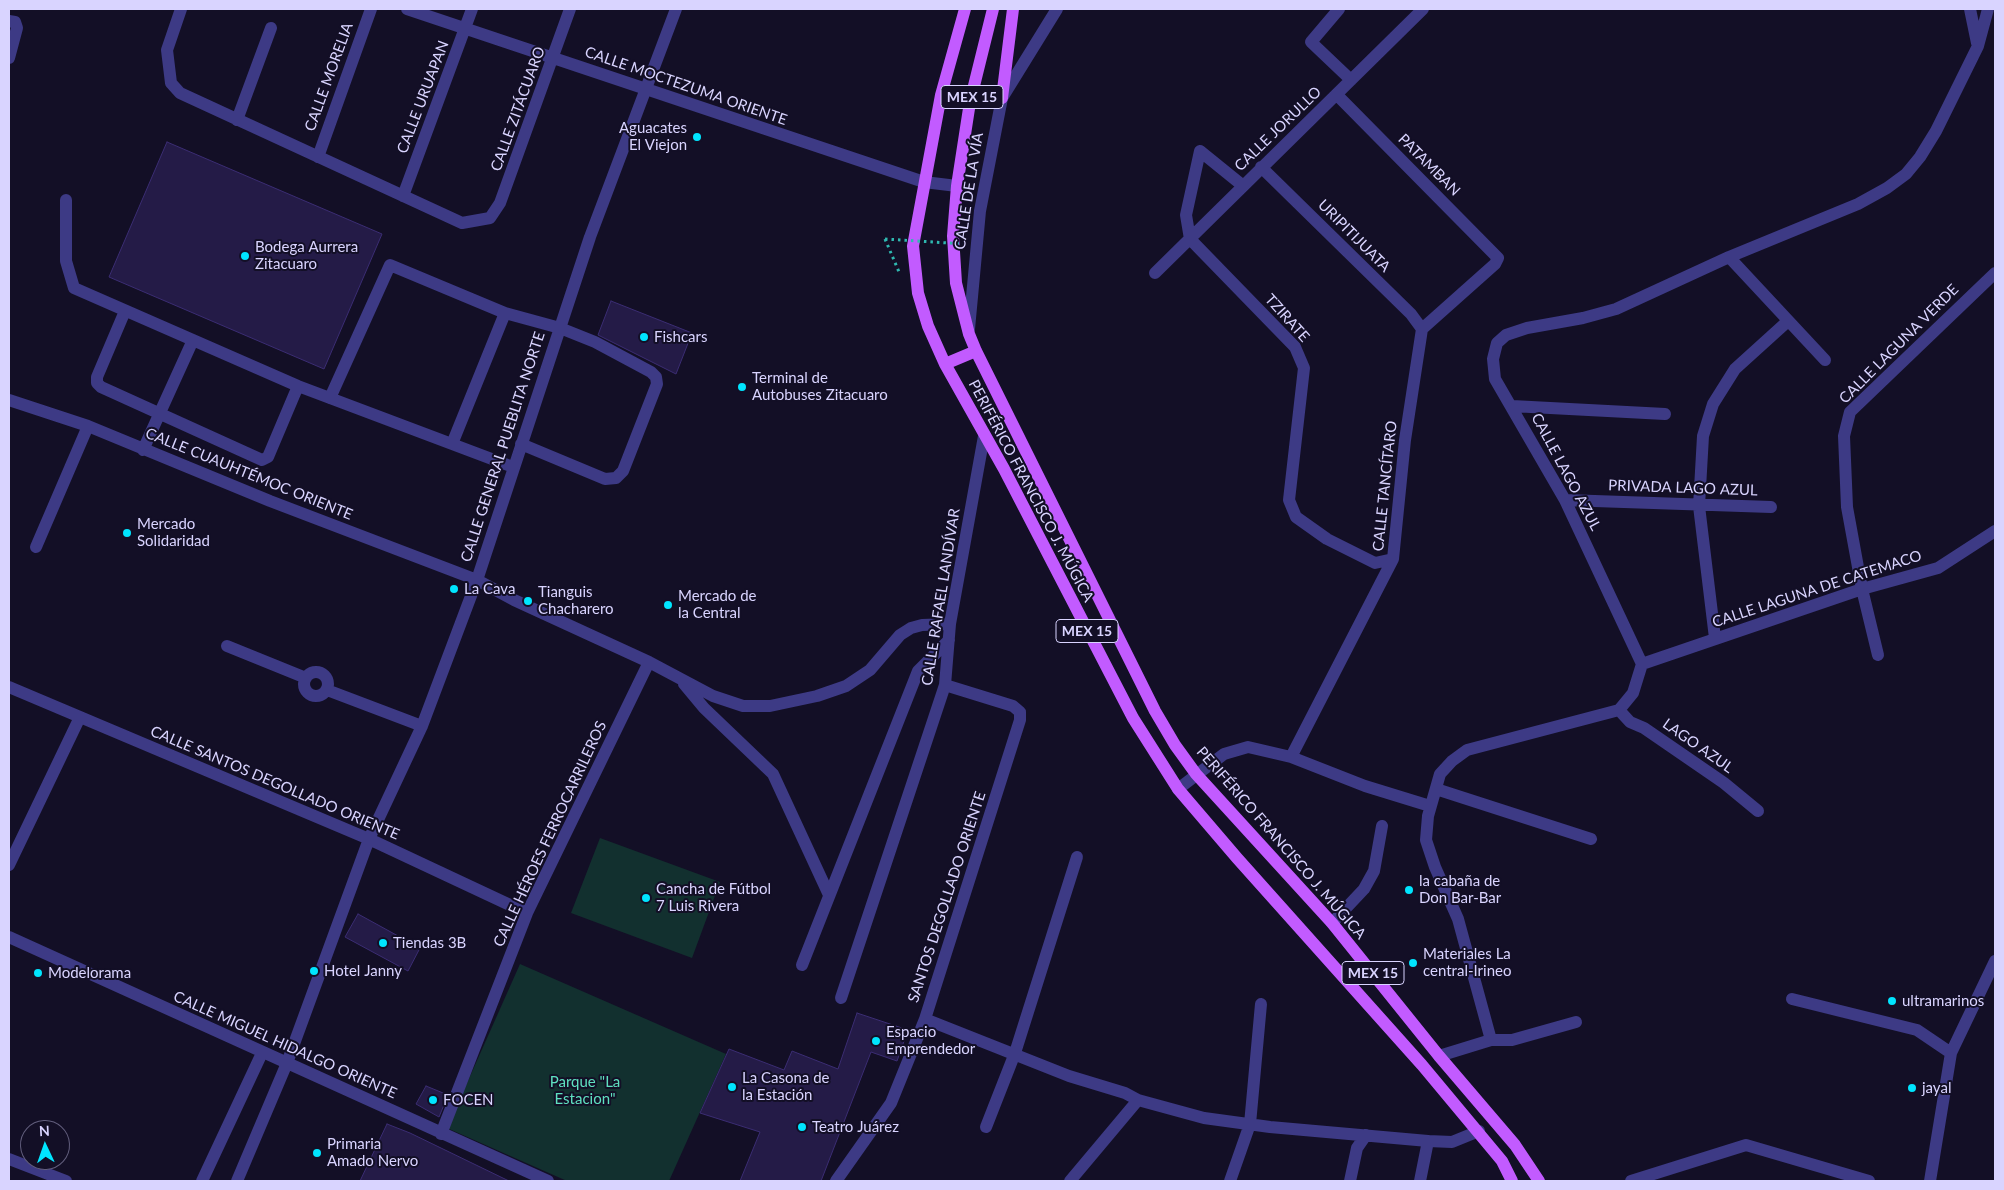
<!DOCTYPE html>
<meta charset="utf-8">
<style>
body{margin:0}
#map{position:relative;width:2004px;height:1190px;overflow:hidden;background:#130f26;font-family:Lato,sans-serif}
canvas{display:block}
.frame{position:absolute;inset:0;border:10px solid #d9d4ff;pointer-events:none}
.north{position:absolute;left:20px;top:1120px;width:50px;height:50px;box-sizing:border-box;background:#130f26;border:1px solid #625e7d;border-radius:50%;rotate:357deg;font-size:14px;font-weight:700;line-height:20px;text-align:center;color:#d9d4ff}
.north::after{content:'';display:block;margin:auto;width:18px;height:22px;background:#00e5ff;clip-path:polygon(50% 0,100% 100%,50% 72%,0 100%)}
</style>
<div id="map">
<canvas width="2004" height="1190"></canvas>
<div class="frame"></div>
<div class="north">N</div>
</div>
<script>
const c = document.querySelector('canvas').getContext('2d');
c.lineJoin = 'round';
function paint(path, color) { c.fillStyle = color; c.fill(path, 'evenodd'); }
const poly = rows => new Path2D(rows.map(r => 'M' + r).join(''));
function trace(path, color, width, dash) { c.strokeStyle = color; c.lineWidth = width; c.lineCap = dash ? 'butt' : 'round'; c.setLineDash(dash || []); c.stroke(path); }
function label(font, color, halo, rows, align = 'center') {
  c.font = font + ' Lato,sans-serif'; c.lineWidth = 4; c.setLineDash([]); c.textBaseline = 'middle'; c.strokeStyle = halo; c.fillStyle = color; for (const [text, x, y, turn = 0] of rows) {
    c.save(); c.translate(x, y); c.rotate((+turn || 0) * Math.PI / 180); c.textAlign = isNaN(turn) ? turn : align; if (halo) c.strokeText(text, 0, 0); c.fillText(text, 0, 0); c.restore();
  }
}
const green = poly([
 [600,838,720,882,692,958,571,913],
 [520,964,726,1054,669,1181,567,1181,447,1128]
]);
const building = poly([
 [167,142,382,234,324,369,109,277,167,142],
 [611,301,692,333,676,374,598,335,611,301],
 [358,914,420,948,408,971,345,937,358,914],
 [857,1013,908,1030,897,1061,871,1052,821,1181,740,1181,760,1132,700,1113,729,1049,784,1070,792,1051,838,1069,857,1013],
 [426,1086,448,1095,439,1117,416,1104,426,1086],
 [387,1124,410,1133,509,1181,360,1181,387,1124]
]);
const path = poly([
 [885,239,899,272]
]);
const minor = poly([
 [181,9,167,50,171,83,180,93,462,223,490,218,500,203,570,9],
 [407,9,924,182,957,186],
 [1339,9,1311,42,1351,80],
 [1970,9,1977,43],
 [9,21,15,22,17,28,9,58],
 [237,120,271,28],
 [318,157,371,9],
 [1261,167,1411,314,1422,329],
 [1242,185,1200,151,1186,215,1190,239,1295,347,1304,368,1289,500,1296,517,1327,539,1375,563,1393,559],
 [403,196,472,9],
 [66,200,66,261,74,288,298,386,513,467],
 [1729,257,1825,360],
 [1155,273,1423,9],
 [125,311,97,377,97,383,101,387,262,460,268,457,298,386],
 [969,329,980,211,1002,98,1057,9],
 [330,398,390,265,505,313,560,328,595,342,651,372,656,377,657,384,623,471,616,478,605,479,521,444],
 [9,400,88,426,270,501,477,580,514,600,649,662,713,696,743,706,770,706,817,696,846,686,870,670,900,635,911,628,922,625,950,624],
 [1512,406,1665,414],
 [452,444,505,313],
 [143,450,193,340],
 [1565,500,1771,507],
 [36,547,88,426],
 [1715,638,1699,506,1703,436,1713,404,1735,369,1788,321],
 [227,646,306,678],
 [1878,655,1862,589,1847,507,1844,436,1850,412,1995,273],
 [1642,664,1862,589,1938,568,1995,531],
 '304 684a12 12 0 1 1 24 0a12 12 0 1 1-24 0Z',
 [684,684,704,708,773,774,829,895],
 [9,687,369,839,527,913],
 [327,690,422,726],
 [1619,710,1630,722,1644,728,1724,783,1758,811],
 [1291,757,1393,559,1405,440,1422,329,1495,264,1498,258,1337,95],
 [1178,789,1224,754,1248,747,1291,757,1365,786,1430,806],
 [1436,789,1591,839],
 [9,865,80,717],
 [1332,923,1364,889,1374,871,1382,826],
 [9,937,548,1181],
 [802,965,918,671,949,640],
 [841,998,945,685,950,624,984,436],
 [1792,999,1917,1030,1951,1053],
 [925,1019,1069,1076,1125,1093,1138,1100,1204,1118,1270,1127,1428,1141,1452,1142,1479,1131],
 [1491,1040,1458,919,1435,867,1426,840,1428,816,1440,774,1452,761,1467,750,1619,710,1633,693,1642,664,1565,500,1495,379,1493,359,1497,343,1506,335,1527,328,1583,318,1616,309,1729,257,1858,204,1887,188,1906,174,1920,157,1936,131,1978,46,1988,9],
 [1439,1056,1491,1040,1512,1040,1576,1022],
 [986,1127,1015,1053,1077,857],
 [441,1134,527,913,649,662],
 [9,1159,66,1181],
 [202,1181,262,1053],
 [237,1181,287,1063,369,839,422,726,477,580,590,237,676,9],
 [836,1181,891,1103,925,1019,1020,720,1020,712,1013,706,945,685],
 [1070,1181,1138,1100],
 [1230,1181,1250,1124,1261,1004],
 [1350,1181,1357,1148,1366,1135],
 [1420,1181,1428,1141],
 [1631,1181,1746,1145,1869,1181],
 [1930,1181,1951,1053,1995,961]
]);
const major = poly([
 [965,9,941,95,913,246,918,293,928,326,945,364,1004,469,1133,718,1178,789,1237,858,1422,1065,1502,1161,1512,1181],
 [993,9,970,102,957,186,953,236,956,283,969,334,976,351,1155,711,1175,745,1196,774,1332,923,1439,1056,1515,1145,1539,1181],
 [1002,98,1013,9],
 [945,364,976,351]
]);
const pathBridge = poly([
 [885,239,965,244]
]);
const markers = [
 [697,137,5,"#00e5ff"],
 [245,256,5,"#00e5ff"],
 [644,337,5,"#00e5ff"],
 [742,387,5,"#00e5ff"],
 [127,533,5,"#00e5ff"],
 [454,589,5,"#00e5ff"],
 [528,601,5,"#00e5ff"],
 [668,605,5,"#00e5ff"],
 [1409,890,5,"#00e5ff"],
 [646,898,5,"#00e5ff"],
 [383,943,5,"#00e5ff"],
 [1413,963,5,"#00e5ff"],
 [314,971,5,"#00e5ff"],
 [38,973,5,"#00e5ff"],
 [1892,1001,5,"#00e5ff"],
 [876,1041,5,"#00e5ff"],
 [732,1087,5,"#00e5ff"],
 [1912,1088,5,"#00e5ff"],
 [433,1100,5,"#00e5ff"],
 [802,1127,5,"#00e5ff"],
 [317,1153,5,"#00e5ff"]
];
const shields = [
 [972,97,62],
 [1087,631,62],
 [1373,973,62]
];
const shieldNames = [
 ["MEX 15",972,97],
 ["MEX 15",1087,631],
 ["MEX 15",1373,973]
];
const streetNames = [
 ["CALLE MORELIA",329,77,-70],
 ["CALLE MOCTEZUMA ORIENTE",686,86,19],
 ["CALLE URUAPAN",423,97,-69],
 ["CALLE ZITÁCUARO",518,109,-70],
 ["CALLE JORULLO",1278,129,-44],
 ["PATAMBAN",1429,165,45],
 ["CALLE DE LA VÍA",969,191,-81],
 ["URIPITIJUATA",1354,236,45],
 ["TZIRATE",1287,318,48],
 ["CALLE LAGUNA VERDE",1899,344,-45],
 ["CALLE GENERAL PUEBLITA NORTE",503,447,-72],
 ["CALLE LAGO AZUL",1566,472,62],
 ["CALLE CUAUHTÉMOC ORIENTE",249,474,22],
 ["CALLE TANCÍTARO",1385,486,-84],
 ["PRIVADA LAGO AZUL",1683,488,2],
 ["PERIFÉRICO FRANCISCO J. MÚGICA",1031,491,62],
 ["CALLE LAGUNA DE CATEMACO",1817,589,-18],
 ["CALLE RAFAEL LANDÍVAR",941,597,-81],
 ["LAGO AZUL",1698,746,35],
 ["CALLE SANTOS DEGOLLADO ORIENTE",275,783,23],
 ["CALLE HÉROES FERROCARRILEROS",550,834,-65],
 ["PERIFÉRICO FRANCISCO J. MÚGICA",1281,843,49],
 ["SANTOS DEGOLLADO ORIENTE",947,897,-72],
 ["CALLE MIGUEL HIDALGO ORIENTE",285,1045,24]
];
const poiNames = [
 ["Aguacates",687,128,"right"],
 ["El Viejon",687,145,"right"],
 ["Bodega Aurrera",255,247],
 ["Zitacuaro",255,264],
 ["Fishcars",654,337],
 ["Terminal de",752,378],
 ["Autobuses Zitacuaro",752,395],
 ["Mercado",137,524],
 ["Solidaridad",137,541],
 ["La Cava",464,589],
 ["Tianguis",538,592],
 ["Chacharero",538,609],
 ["Mercado de",678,596],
 ["la Central",678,613],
 ["la cabaña de",1419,881],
 ["Don Bar-Bar",1419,898],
 ["Cancha de Fútbol",656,889],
 ["7 Luis Rivera",656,906],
 ["Tiendas 3B",393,943],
 ["Materiales La",1423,954],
 ["central-Irineo",1423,971],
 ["Hotel Janny",324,971],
 ["Modelorama",48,973],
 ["ultramarinos",1902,1001],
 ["Espacio",886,1032],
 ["Emprendedor",886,1049],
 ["La Casona de",742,1078],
 ["la Estación",742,1095],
 ["jayal",1922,1088],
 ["FOCEN",443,1100],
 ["Teatro Juárez",812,1127],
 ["Primaria",327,1144],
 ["Amado Nervo",327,1161]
];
const parkNames = [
 ["Parque \"La",585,1082],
 ["Estacion\"",585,1099]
];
paint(green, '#12302f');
paint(building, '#241b47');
trace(building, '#3b2d73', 1);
trace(path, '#2fb8b0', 3, [2.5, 4]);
trace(minor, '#3d3a85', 12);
trace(major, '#c25bff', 12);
trace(pathBridge, '#2fb8b0', 3, [2.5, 4]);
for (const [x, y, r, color] of markers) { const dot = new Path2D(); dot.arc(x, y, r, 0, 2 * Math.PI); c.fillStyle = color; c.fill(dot); trace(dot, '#130f26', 2); }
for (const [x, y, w] of shields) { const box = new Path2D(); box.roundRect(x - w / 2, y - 11.5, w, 23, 4); c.fillStyle = '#130f26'; c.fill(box); trace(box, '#d9d4ff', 1); }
label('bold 14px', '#d9d4ff', null, shieldNames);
label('15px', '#d9d4ff', '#130f26', streetNames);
label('15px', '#d9d4ff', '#130f26', poiNames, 'left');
label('15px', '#5fe0c0', '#130f26', parkNames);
</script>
